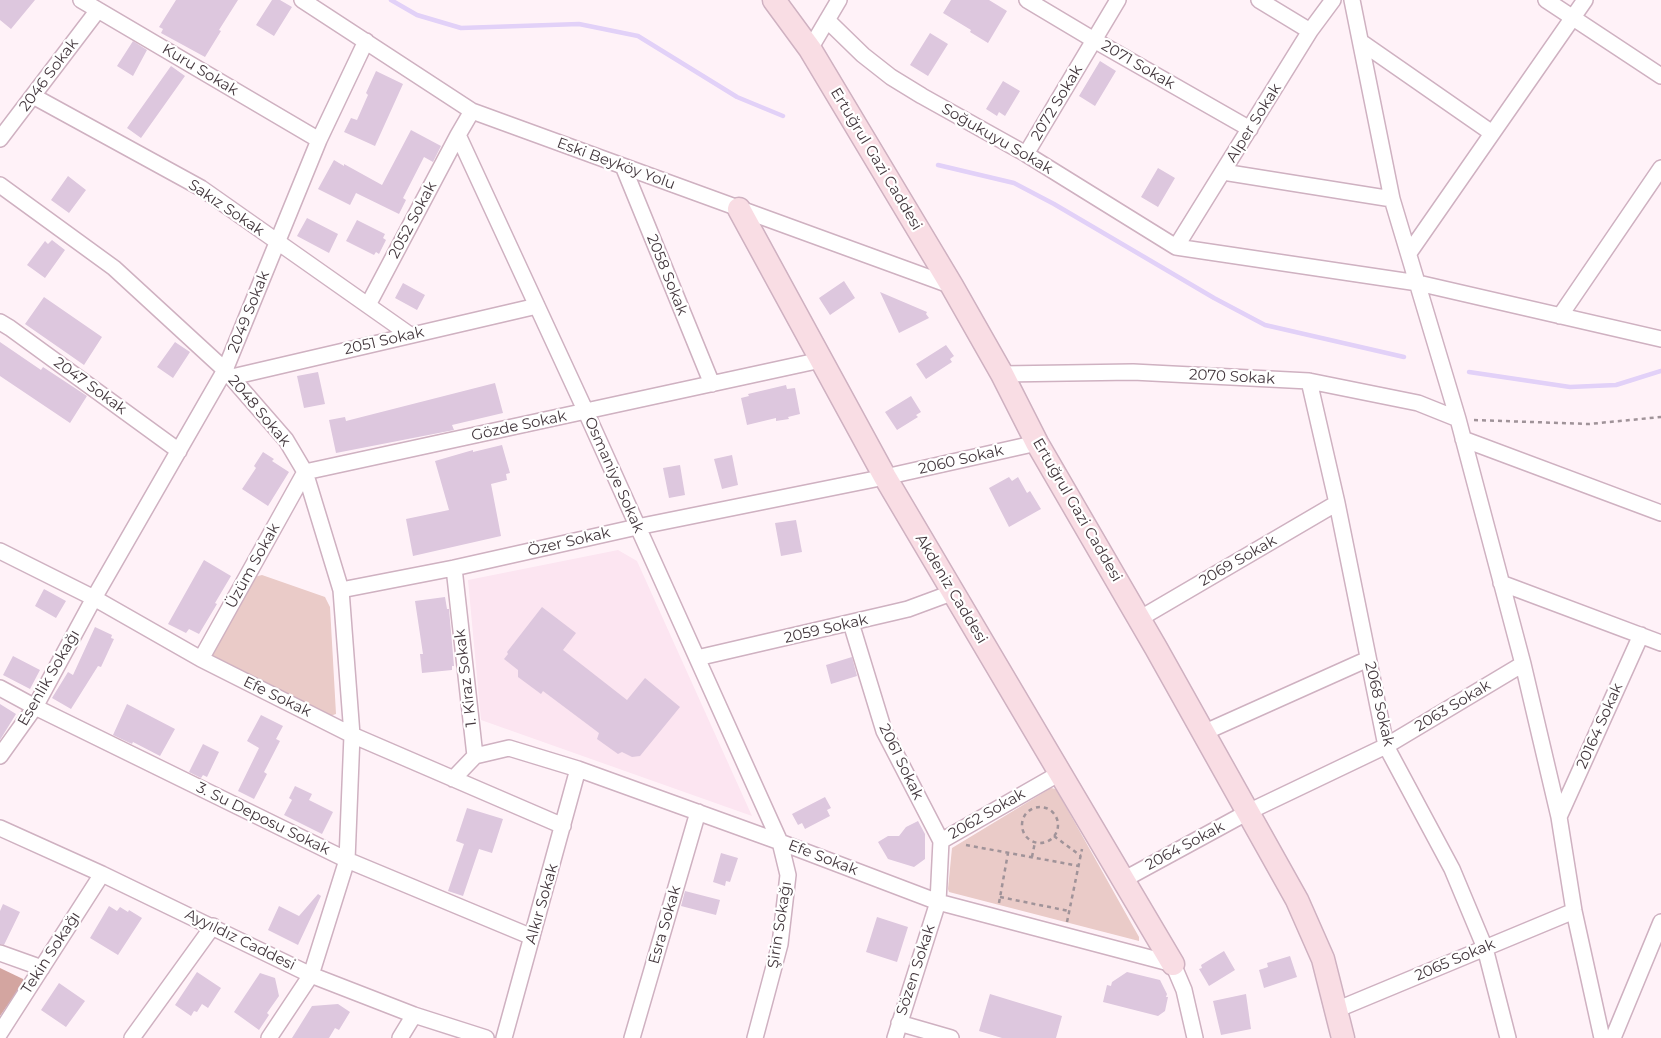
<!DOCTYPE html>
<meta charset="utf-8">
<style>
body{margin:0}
canvas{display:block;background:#fff2f8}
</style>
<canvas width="1661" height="1038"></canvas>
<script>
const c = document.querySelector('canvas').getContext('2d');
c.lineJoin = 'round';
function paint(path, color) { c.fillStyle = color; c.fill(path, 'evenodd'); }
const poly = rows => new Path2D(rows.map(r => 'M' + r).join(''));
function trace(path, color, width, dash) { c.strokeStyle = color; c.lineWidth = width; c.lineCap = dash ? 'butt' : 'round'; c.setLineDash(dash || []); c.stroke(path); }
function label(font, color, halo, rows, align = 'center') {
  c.font = font + ' Montserrat,sans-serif'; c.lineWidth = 4.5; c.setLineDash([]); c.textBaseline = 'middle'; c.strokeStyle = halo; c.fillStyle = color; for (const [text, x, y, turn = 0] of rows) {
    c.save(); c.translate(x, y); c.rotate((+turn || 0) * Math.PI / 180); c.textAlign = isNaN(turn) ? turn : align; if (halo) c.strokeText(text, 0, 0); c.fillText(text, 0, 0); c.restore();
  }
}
const built = poly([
 [618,550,637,561,752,816,481,720,468,580]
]);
const green = poly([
 [262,575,325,597,330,607,336,714,330,716,213,657,212,650,254,577],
 [1051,788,1056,789,1139,937,1139,941,949,892,948,889,952,848]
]);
const forest = poly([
 [0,968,23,979,23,983,0,1016]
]);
const stream = poly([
 [391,0,417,15,461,28,579,24,638,36,737,97,783,116],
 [938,165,1014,183,1054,204,1214,298,1265,325,1404,357],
 [1469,372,1570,387,1616,385,1661,371]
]);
const building = poly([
 [0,0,35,0,11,29,0,20],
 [176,0,238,0,219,30,221,31,205,57,161,33,163,29,159,27],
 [272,0,280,0,292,7,274,36,256,25],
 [951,0,989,0,1007,11,988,43,970,32,971,30,943,13],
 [930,33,948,44,928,76,910,65],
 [133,41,147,50,133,76,117,66],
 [1100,61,1116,71,1095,106,1079,96],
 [171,66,185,76,141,138,127,128],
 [376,71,403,84,375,146,344,132,351,118,357,120,368,95,366,93],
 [1003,81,1020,91,1005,116,999,112,997,116,986,109],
 [411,130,441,146,433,162,424,157,403,198,406,200,399,214,356,193,350,205,318,189,334,160,344,166,344,164,382,185],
 [1158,168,1175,178,1158,207,1141,197],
 [68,176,86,190,69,213,51,200],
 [307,218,338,234,329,253,297,236],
 [357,220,385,234,383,238,386,240,379,254,376,252,374,255,346,241],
 [52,240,65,250,45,278,27,265,45,241,48,244],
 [844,281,855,298,830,315,819,298],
 [403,283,425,295,417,310,395,298],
 [880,292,927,312,926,314,929,318,899,333],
 [44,297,102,337,84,365,25,324],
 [0,342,41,370,43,367,87,396,70,423,0,376],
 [175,342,190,352,173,378,157,367],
 [946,345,954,356,950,359,952,362,926,379,916,364],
 [318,372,325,404,304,408,297,376],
 [495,383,503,413,452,425,454,430,336,453,329,420,345,417,346,421],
 [786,385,787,389,795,388,800,414,788,417,789,419,776,421,776,418,747,425,741,398,749,396,748,394],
 [911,396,921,412,916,415,918,417,897,430,885,412],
 [502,445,510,473,506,474,507,480,491,484,501,536,413,556,406,519,449,510,435,461,473,450,473,452],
 [263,452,274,459,272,461,289,472,268,506,242,489,256,468,254,466],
 [732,455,738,485,722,489,714,459],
 [680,465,685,495,669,498,663,468],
 [1009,477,1012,481,1018,477,1027,493,1030,491,1041,509,1009,527,989,488],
 [796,520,802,552,781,556,775,523],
 [204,560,231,576,215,603,217,604,199,634,189,629,186,633,168,624],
 [44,589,66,601,56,618,35,606],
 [445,597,447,609,449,609,454,666,452,666,452,670,422,673,420,654,423,654,415,601],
 [542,607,576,633,563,650,627,700,645,678,680,707,640,756,632,757,622,752,618,754,597,739,599,733,543,691,541,694,518,677,518,670,504,659,508,654,507,652],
 [95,627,112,635,111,638,114,639,101,667,98,666,71,709,52,698,68,672,73,675],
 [13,656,40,670,30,689,3,675],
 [852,657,857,676,831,684,826,665],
 [0,704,16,714,0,740],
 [127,704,175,729,160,756,133,742,132,744,113,735],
 [261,715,283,726,276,739,280,741,264,772,267,774,254,799,238,791,259,748,247,741],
 [203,744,219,752,207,777,203,775,201,778,189,772],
 [295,786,312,794,309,800,333,812,322,834,284,815,292,800,289,798],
 [825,797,831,808,827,810,830,816,805,829,802,823,798,825,792,814],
 [467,808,503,819,492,853,479,849,463,896,448,891,464,844,456,841],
 [918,821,925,834,925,859,914,867,888,859,878,842,888,836,899,836,906,827],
 [721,853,738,858,730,882,726,881,725,886,713,882],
 [685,891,720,900,716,915,681,906],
 [318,894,321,896,298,945,268,930,279,906,299,916],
 [3,904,20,912,4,945,0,944,0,911],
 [109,906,117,911,120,907,128,912,129,910,142,918,118,955,90,938],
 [877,917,908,927,897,962,866,952],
 [1224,951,1235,970,1209,986,1199,969,1202,968,1201,965],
 [1290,956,1297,977,1264,988,1259,970,1268,967,1267,963],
 [197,972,221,988,208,1008,202,1004,197,1012,194,1011,191,1016,175,1005],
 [1127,972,1160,980,1167,994,1166,997,1168,997,1165,1011,1158,1016,1103,1002,1107,985,1111,986,1112,982],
 [260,973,275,978,279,996,267,1013,269,1015,259,1030,234,1012],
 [59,983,85,1001,66,1027,41,1010],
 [990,994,1062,1016,1056,1038,1002,1038,979,1031],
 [1246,994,1251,1029,1221,1035,1213,1001],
 [338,1004,350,1012,339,1030,335,1028,329,1038,292,1038,312,1006]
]);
const path = poly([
 [1474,420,1589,424,1661,417],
 '1022 825a18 18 0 1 1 36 0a18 18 0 1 1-36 0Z',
 [1054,836,1081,856],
 [966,845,1079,866],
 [1032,857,1035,842],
 [1000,897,1069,911],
 [999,903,1008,853],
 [1067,922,1082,849]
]);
const minor = poly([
 [81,0,319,140],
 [302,0,472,111,952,286],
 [1027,0,1094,40,1250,129],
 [1259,0,1310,31],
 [1352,0,1392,199,1458,419,1523,664,1559,817,1574,911,1602,1038],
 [1546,0,1661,76],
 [827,20,863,55,891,77,922,96,1026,154,1176,247,1418,283,1661,339],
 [1361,42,1492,133],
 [810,49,839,0],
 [33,96,201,188,410,335],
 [472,111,458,135,586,412,780,842,788,875,780,944,755,1038],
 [0,139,98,10],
 [1026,154,1118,0],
 [623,166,712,384],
 [1223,172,1392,199],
 [0,185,114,268,225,370,286,440,305,472,341,590,352,735,347,860,311,975,269,1038],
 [1176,247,1310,31,1333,0],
 [1409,253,1585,0],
 [368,305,458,135],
 [1560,316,1661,168],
 [0,322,10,328,179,451],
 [1002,374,1133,372,1309,381,1418,403,1458,419],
 [232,377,537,306],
 [1309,381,1337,503,1386,746,1452,869,1485,948,1508,1038],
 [1463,439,1661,513],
 [0,551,94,598,201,659,352,735,563,826],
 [1501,583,1661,643],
 [341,590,454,568,637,527,885,477,1037,443],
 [1139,619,1337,503],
 [851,623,884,731,941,841],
 [697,658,891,613,908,609,954,592],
 [201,659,305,472,821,360],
 [0,688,35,707,347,860,532,937],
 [1203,733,1368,659],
 [0,756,35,707,94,598,225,370,319,140,366,41],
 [475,756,509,748,578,769,780,842,938,902,1173,964,1184,990,1195,1038],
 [453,779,475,756,454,568],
 [1559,817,1641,635],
 [0,828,102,874,311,975,414,1015,486,1038],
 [1123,880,1248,812,1386,746,1523,664],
 [0,953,42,968],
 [1336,1010,1574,911],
 [899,1023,951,1038],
 [0,1033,102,874],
 [132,1038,213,926],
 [400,1038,414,1015],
 [504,1038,578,769],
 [632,1038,698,812],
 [895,1038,938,902,941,841,1060,773],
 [1613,1038,1661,922]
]);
const secondary = poly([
 [774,0,810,49,952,286,1002,374,1037,443,1156,648,1297,900,1323,959,1343,1038],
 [739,209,885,477,1173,964]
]);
const streetNames = [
 ["2071 Sokak",1138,65,30],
 ["Kuru Sokak",200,70,31],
 ["2046 Sokak",49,75,-53],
 ["2072 Sokak",1057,103,-59],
 ["Alper Sokak",1254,123,-58],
 ["Soğukuyu Sokak",997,139,30],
 ["Ertuğrul Gazi Caddesi",876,159,59],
 ["Eski Beyköy Yolu",616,164,20],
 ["Sakız Sokak",226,208,34],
 ["2052 Sokak",413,220,-62],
 ["2058 Sokak",667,275,68],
 ["2049 Sokak",249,312,-68],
 ["2051 Sokak",384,341,-13],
 ["2070 Sokak",1232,377,3],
 ["2047 Sokak",90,386,36],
 ["2048 Sokak",259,411,50],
 ["Gözde Sokak",519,426,-12],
 ["2060 Sokak",961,460,-13],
 ["Osmaniye Sokak",614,475,66],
 ["Ertuğrul Gazi Caddesi",1077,510,60],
 ["Özer Sokak",569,542,-13],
 ["2069 Sokak",1238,561,-30],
 ["Üzüm Sokak",253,566,-61],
 ["Akdeniz Caddesi",951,589,59],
 ["2059 Sokak",826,629,-13],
 ["Esenlik Sokağı",49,678,-60],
 ["1. Kiraz Sokak",466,678,-97],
 ["Efe Sokak",277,697,26],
 ["2068 Sokak",1379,704,77],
 ["2063 Sokak",1453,706,-31],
 ["20164 Sokak",1600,726,-66],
 ["2061 Sokak",901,762,64],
 ["2062 Sokak",987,814,-30],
 ["3. Su Deposu Sokak",263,819,26],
 ["2064 Sokak",1185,846,-28],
 ["Efe Sokak",823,858,21],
 ["Alkır Sokak",542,904,-74],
 ["Esra Sokak",665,925,-74],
 ["Şirin Sokağı",780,925,-81],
 ["Ayyıldız Caddesi",240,940,26],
 ["Tekin Sokağı",51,953,-57],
 ["2065 Sokak",1455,960,-23],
 ["Sözen Sokak",916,970,-72]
];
paint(built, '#fce5f1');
paint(green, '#eacbc8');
paint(forest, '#d3a5a0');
trace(stream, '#e2d1f8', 4.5);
paint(building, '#ddc7de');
trace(minor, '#cfb1c1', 18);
trace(secondary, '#cfb1c1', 25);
trace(path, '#a09399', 2.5, [4, 4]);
trace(minor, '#fff', 15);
trace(secondary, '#f9dde4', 22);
label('15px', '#43373d', '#fff', streetNames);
</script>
